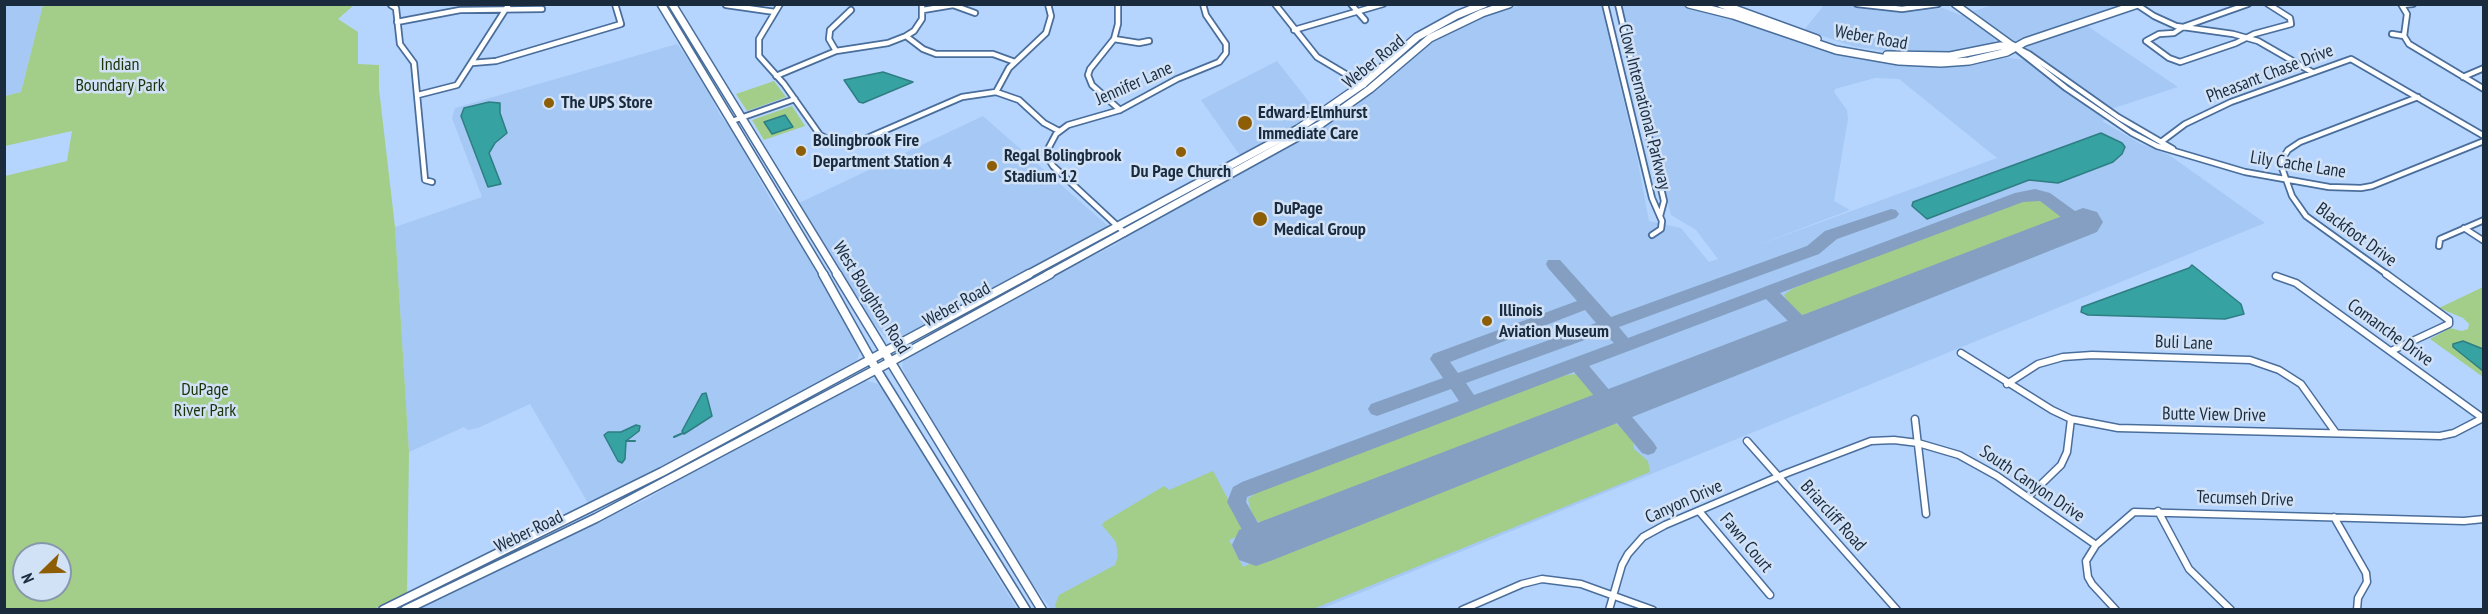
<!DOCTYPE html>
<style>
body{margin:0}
#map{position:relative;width:2488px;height:614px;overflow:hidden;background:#b6d5fe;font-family:"PT Sans Narrow",sans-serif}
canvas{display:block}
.frame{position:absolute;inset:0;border:6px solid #1b2b3e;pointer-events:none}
.north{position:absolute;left:12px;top:542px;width:60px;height:60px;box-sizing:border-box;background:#d1e1f6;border:2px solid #8898ac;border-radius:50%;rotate:247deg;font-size:16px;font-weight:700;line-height:24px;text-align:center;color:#1b2b3e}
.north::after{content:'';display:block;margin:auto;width:21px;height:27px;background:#8d5e06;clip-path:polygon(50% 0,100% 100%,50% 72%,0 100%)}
</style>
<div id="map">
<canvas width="2488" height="614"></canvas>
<div class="frame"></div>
<div class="north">N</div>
</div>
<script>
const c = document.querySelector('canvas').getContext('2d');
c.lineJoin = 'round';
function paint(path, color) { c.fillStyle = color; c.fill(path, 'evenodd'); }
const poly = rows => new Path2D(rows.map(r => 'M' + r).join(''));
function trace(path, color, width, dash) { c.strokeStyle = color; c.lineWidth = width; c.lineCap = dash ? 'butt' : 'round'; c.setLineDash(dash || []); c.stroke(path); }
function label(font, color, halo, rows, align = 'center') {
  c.font = font + ' "PT Sans Narrow",sans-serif'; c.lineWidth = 5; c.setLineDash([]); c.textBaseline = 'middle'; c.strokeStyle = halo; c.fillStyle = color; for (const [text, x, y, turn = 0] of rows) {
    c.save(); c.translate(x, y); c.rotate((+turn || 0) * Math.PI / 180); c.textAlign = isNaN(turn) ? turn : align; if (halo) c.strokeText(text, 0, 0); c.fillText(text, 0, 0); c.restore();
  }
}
const built = poly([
 [10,4,43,5,21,92,5,96,4,6],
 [1521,5,1601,5,1637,157,1649,221,1681,228,1709,262,1718,259,1696,230,1671,215,1622,10,1623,5,1682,5,1708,10,1844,55,1886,63,1922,65,1959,65,2002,57,2024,60,1994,39,1995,43,1993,45,1955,52,1904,53,1856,47,1804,30,1824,5,1847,5,1879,11,1911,12,1943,8,1960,15,1993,5,2124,5,2077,19,2178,87,2111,109,2107,119,2102,121,2139,143,2169,155,2265,223,1321,609,1051,609,1030,581,906,376,902,367,903,361,910,354,1036,284,1115,245,1142,227,1310,134,1357,105,1429,42,1455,28],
 [1875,78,1899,79,1997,158,1747,249,1850,210,1834,201,1848,119,1847,110,1834,92,1835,89],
 [677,44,701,76,720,115,733,131,776,209,791,228,853,336,860,351,857,360,748,423,588,503,530,404,478,428,468,430,464,427,409,452,395,227,482,197,452,118,455,108],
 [1277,61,1317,112,1294,129,1241,157,1201,100],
 [983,116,1108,226,902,337,886,338,872,322,799,203],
 [864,380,878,384,886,393,1017,609,414,610,649,498,688,474]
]);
const green = poly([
 [43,5,354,5,338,19,358,32,358,64,379,65,379,89,395,227,409,452,407,593,372,610,5,609,5,176,67,161,72,131,5,146,5,96,21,92],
 [24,554,60,554,60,590,24,590],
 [774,81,786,97,747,111,736,94],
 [792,106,805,126,764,140,752,120],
 [2039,198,2055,207,2064,219,1807,318,1791,308,1784,295,1792,289,1822,276,1978,216,2026,199],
 [2483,287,2483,377,2430,339,2450,328,2462,331,2468,329,2469,324,2463,318,2439,308],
 [1575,374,1587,383,1596,400,1265,528,1252,515,1248,499,1260,490,1531,386,1561,376],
 [1609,420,1619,426,1633,440,1634,449,1648,461,1650,472,1313,609,1057,610,1055,605,1059,595,1115,565,1118,556,1116,542,1102,525,1104,522,1164,486,1169,490,1213,471,1246,533,1229,540,1243,567,1264,558,1264,556]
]);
const water = poly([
 [883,72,913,82,863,103,859,102,844,80,883,72],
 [489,102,500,103,500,113,507,133,495,143,489,153,501,184,488,187,461,116,464,108,489,102],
 [785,115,793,127,772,134,764,122,785,115],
 [2101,133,2122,143,2125,147,2122,154,2113,162,2058,183,2029,180,1927,219,1912,206,1913,202,2101,133],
 [2192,265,2241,304,2244,314,2225,319,2088,315,2081,312,2082,307,2189,268,2192,265],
 [2463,341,2483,349,2483,371,2453,347,2453,344,2463,341],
 [706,393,712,416,684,434,682,431,702,394,706,393],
 [636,425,640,426,639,431,626,441,625,459,622,463,618,461,604,435,608,432,621,432,636,425]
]);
const stream = poly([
 [674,437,683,433],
 [626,441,635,441]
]);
const taxiway = poly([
 [2035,189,2050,193,2086,219,2088,223,2086,227,2074,227,2040,201,2023,202,1780,293,1813,326,1815,330,1813,334,1807,336,1801,334,1766,299,1589,366,1654,443,1657,448,1654,453,1648,455,1642,453,1574,372,1247,497,1246,502,1270,544,1267,550,1260,552,1253,550,1227,502,1233,487,1242,482,1459,401,1451,389,1377,416,1371,414,1368,409,1371,404,1443,378,1430,359,1433,354,1577,301,1548,268,1546,264,1548,260,1560,260,1611,317,1807,246,1825,231,1891,209,1896,210,1899,214,1896,218,1837,239,1819,254,1619,327,1628,338,2015,193,2035,189],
 [1585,310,1596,323,1458,373,1450,362,1585,310],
 [1604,333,1614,343,1474,395,1466,383,1604,333]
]);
const runway = poly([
 [2083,208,2097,212,2103,222,2097,232,1273,560,1256,566,1239,560,1232,545,1239,530,2083,208]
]);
const minorFar1 = poly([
 [780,4,759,39,759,56,784,84,820,135,830,140,858,142,962,97,996,92,1019,100,1044,123,1059,131],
 [1118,4,1118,24,1114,39,1090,69,1088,75,1092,85,1120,110],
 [1275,4,1317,57,1364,85],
 [1351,4,1365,20],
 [1605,4,1652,198,1662,221,1661,229,1652,235],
 [1618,4,1664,201,1660,216],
 [1857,4,1902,9,1938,4],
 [2136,4,2154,16,2176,26,2233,34,2258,41,2312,72],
 [2248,4,2183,27,2174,33,2159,34,2146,41,2169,58,2180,62,2236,43,2254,34,2291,24,2290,18,2268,4],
 [2401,4,2407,14,2404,36,2409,44,2484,89],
 [391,5,396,8,400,44,414,63,425,180,432,182],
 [726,5,775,12],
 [2402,5,2413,4],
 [923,10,953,5,975,13],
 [397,22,460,10,542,9],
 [1294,30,1383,4],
 [2392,34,2404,36],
 [906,36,923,49,936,54,993,54,1015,62],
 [1114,39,1139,43,1149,41],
 [2013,46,2066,88,2132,133,2157,146,2245,172,2329,187,2361,188,2372,186,2484,141],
 [2017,48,2029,54,2118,117,2173,149],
 [836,51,829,39,830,30,851,10],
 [472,63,496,61,621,24,615,4],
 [776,76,836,51,888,43,906,36,914,31,922,19,922,4],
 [2463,77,2484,68],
 [996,92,1009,68,1046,33,1051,16,1048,4],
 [418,95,457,85,509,4],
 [732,121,795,99],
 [2161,142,2185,124,2231,102,2351,59,2484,136],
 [2464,228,2484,241],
 [1125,233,1053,166,1048,158,1048,149,1056,134,1068,125,1120,110,1177,79,1219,62,1226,53,1226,44,1206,15,1203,4],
 [2439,246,2440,239,2484,220],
 [2388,275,2306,216,2292,196,2282,168,2283,158,2288,150,2300,142,2418,97]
]);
const minor = poly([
 [2386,274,2449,320,2449,324,2391,351],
 [2276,276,2296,283,2484,419],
 [1961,353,2052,410,2071,419,2118,428,2440,436,2454,433,2483,418],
 [2007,384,2038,364,2063,357,2092,355,2250,360,2279,370,2301,384,2336,433],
 [1915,419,1926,514],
 [1747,441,1897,610],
 [2028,497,2061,465,2067,452,2071,419],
 [1699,511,1770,595],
 [2158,511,2189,569,2231,610],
 [2334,517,2366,573,2367,582,2358,598,2357,610],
 [1462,610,1522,584,1542,579,1581,584,1653,610],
 [1609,610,1622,565,1628,554,1643,537,1665,525,1787,473,1871,441,1894,440,1918,443,1959,455,1997,476,2096,545],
 [2116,610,2092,584,2088,577,2086,561,2096,545,2134,512,2464,521,2484,519]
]);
const tertiary = poly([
 [1955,4,2013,46]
]);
const secondaryFar1 = poly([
 [661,4,824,275],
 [672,4,838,275],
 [1689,4,1733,15,1836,50,1899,61,1941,63,1969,61,2007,52,2025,42,2138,4],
 [1721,4,1817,39],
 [1887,55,1950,56,2000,46,2013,46],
 [1027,275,1298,129,1363,84,1417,37,1457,15,1484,4],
 [1047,275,1321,124,1370,89,1430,38,1482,13,1509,4]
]);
const secondary = poly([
 [823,274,876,369,1026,610],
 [837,274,1042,610],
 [383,610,662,472,1029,274],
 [405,610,596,518,890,362,1050,274]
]);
const markers = [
 [549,103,6,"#8d5e06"],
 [1245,123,8,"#8d5e06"],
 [801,151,6,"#8d5e06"],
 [1181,152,6,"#8d5e06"],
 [992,166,6,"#8d5e06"],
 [1260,219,8,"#8d5e06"],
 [1487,321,6,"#8d5e06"]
];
const streetNames = [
 ["Weber Road",1871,38,10],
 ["Weber Road",1374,62,-39],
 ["Pheasant Chase Drive",2270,74,-21],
 ["Jennifer Lane",1134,84,-24],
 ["Clow International Parkway",1644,107,76],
 ["Lily Cache Lane",2298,165,9],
 ["Blackfoot Drive",2356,235,36],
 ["West Boughton Road",871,298,58],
 ["Weber Road",957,305,-29],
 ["Comanche Drive",2390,333,36],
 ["Buli Lane",2184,343,2],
 ["Butte View Drive",2214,415,1],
 ["South Canyon Drive",2032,484,34],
 ["Tecumseh Drive",2245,499,2],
 ["Canyon Drive",1684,502,-24],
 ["Briarcliff Road",1833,516,48],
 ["Weber Road",529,532,-26],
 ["Fawn Court",1746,543,50]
];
const parkNames = [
 ["Indian",120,65],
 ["Boundary Park",120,86],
 ["DuPage",205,390],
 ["River Park",205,411]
];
const poiNames = [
 ["The UPS Store",561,103],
 ["Edward-Elmhurst",1258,113],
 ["Immediate Care",1258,134],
 ["Bolingbrook Fire",813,141],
 ["Department Station 4",813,162],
 ["Regal Bolingbrook",1004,156],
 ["Stadium 12",1004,177],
 ["Du Page Church",1181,172,"center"],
 ["DuPage",1274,209],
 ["Medical Group",1274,230],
 ["Illinois",1499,311],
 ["Aviation Museum",1499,332]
];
paint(built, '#a5c8f4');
paint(green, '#a3ce8a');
paint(water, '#36a2a1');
trace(water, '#2e7e83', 1.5);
trace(stream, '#2e7e83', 2);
paint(taxiway, '#849fc1');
paint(runway, '#849fc1');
trace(minorFar1, '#4a6e9b', 8);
trace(minor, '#4a6e9b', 9);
trace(tertiary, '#4a6e9b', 9);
trace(secondaryFar1, '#4a6e9b', 10);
trace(secondary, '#4a6e9b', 11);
trace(minorFar1, '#fff', 4.5);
trace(minor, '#fff', 6);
trace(tertiary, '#fff', 6);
trace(secondaryFar1, '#fff', 7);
trace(secondary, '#fff', 8);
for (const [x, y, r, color] of markers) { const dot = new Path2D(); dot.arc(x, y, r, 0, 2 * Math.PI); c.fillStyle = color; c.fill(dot); trace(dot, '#d1e1f6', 2); }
label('18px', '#1b2b3e', '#d1e1f6', streetNames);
label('18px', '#1b3407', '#d1e1f6', parkNames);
label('bold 18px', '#1b2b3e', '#d1e1f6', poiNames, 'left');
</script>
